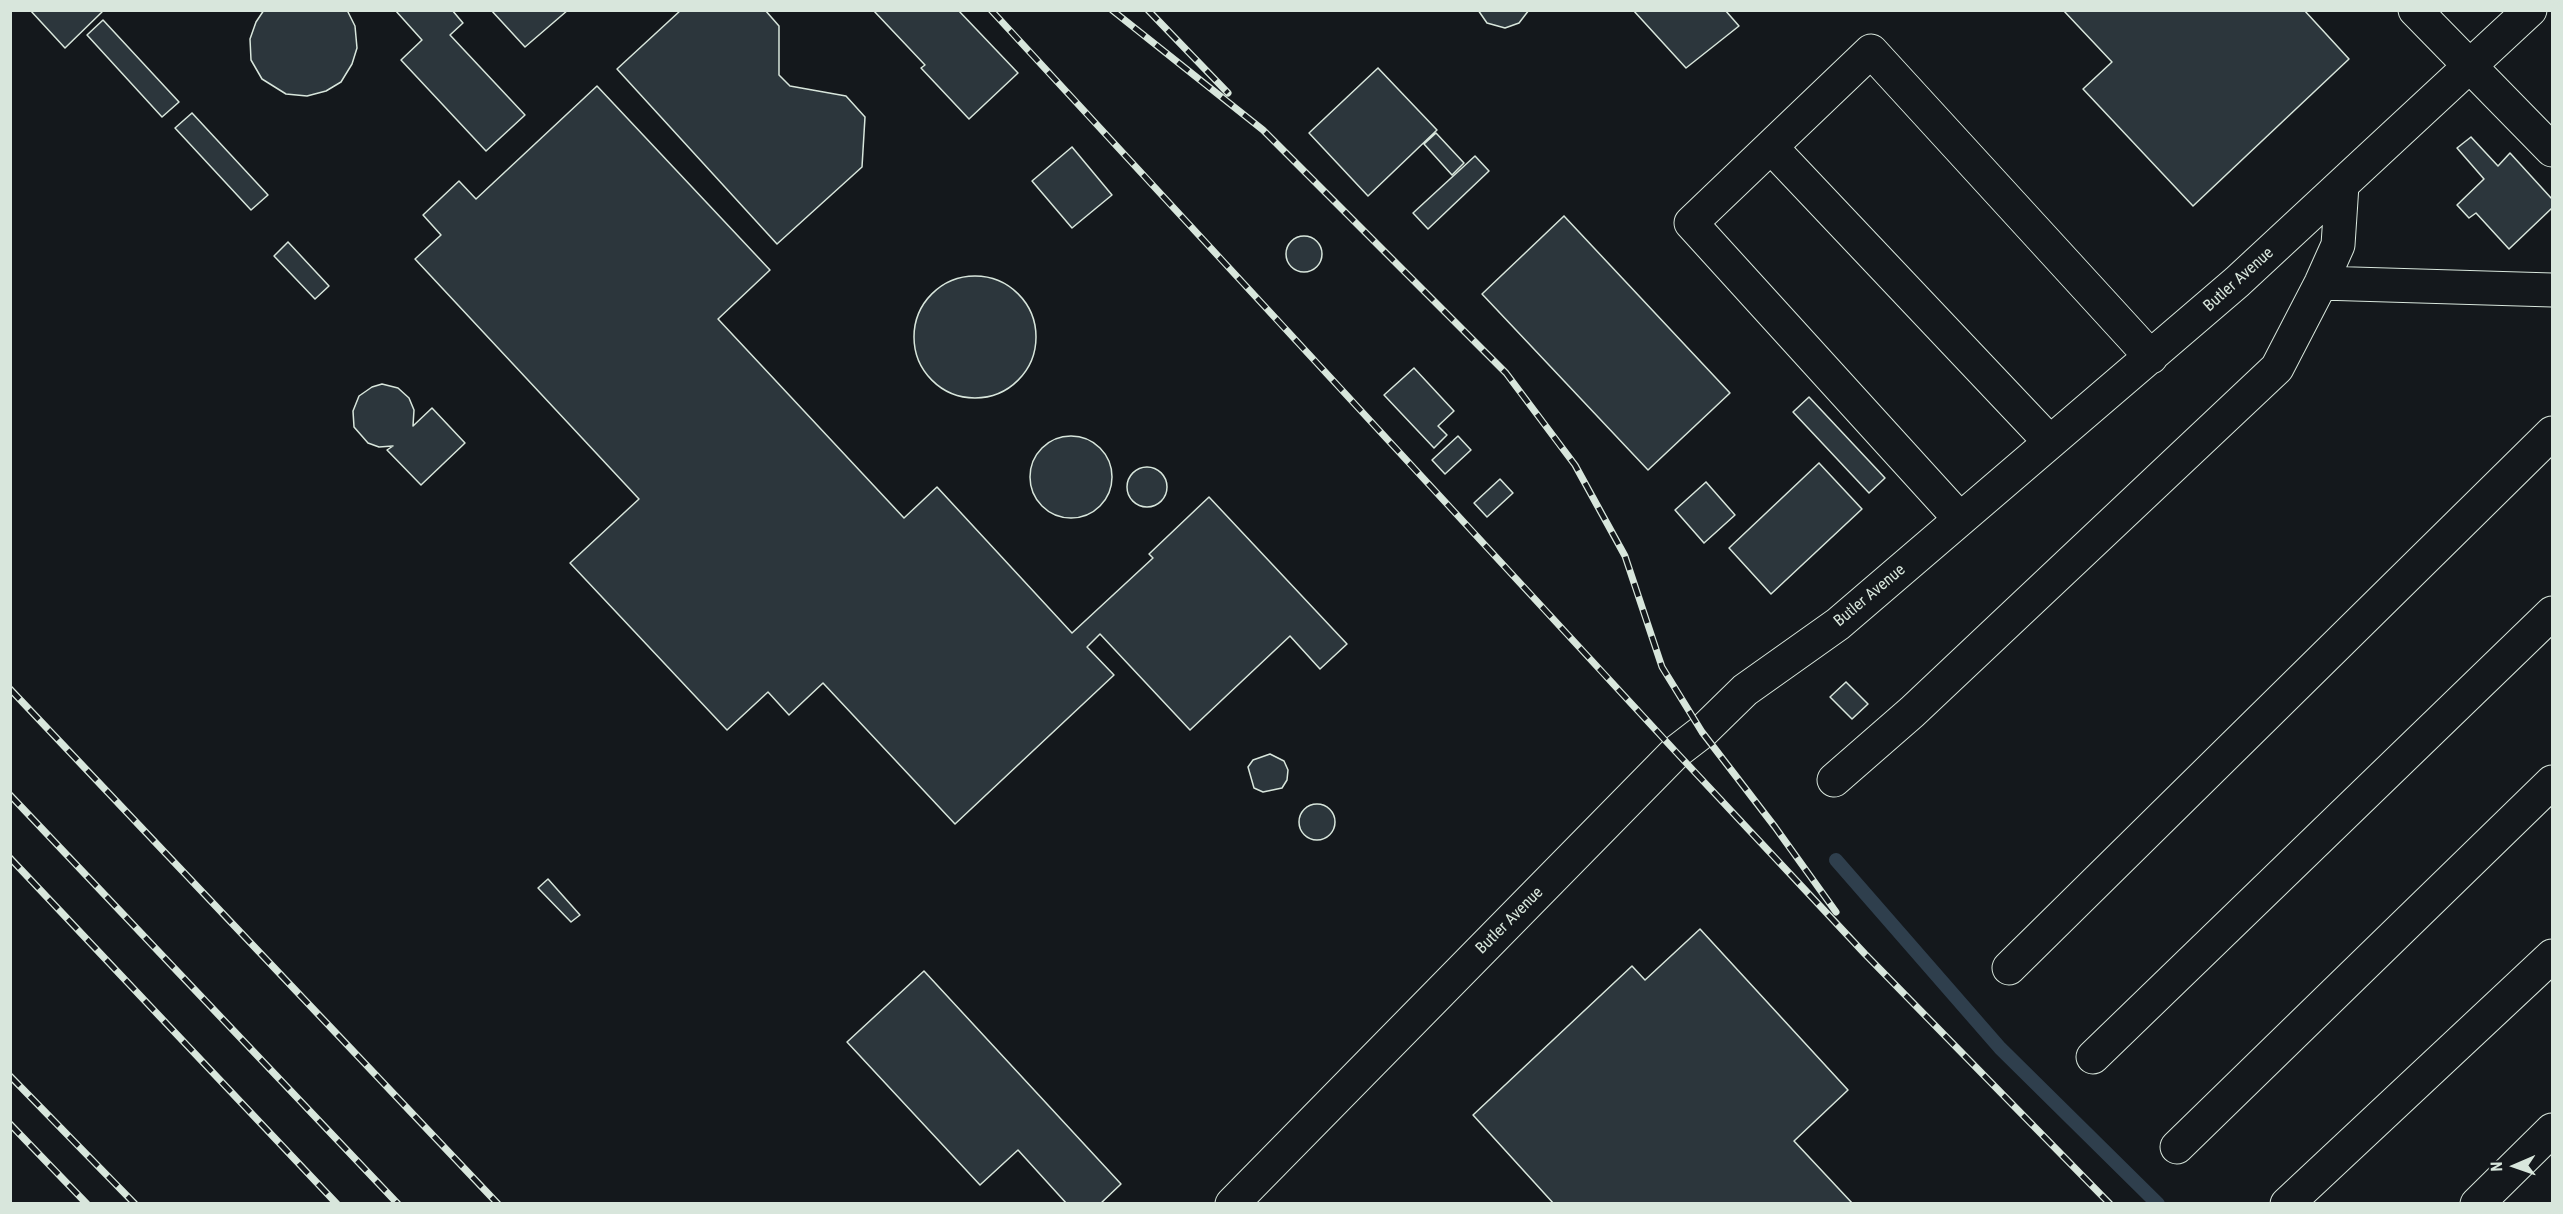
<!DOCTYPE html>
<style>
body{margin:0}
#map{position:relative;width:2563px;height:1214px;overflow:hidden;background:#14181c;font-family:"Roboto Condensed",sans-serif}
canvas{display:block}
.frame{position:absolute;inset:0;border:12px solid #d8e6dc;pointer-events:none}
.north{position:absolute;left:2485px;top:1136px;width:60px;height:60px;-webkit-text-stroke:4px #14181c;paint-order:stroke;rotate:268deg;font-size:16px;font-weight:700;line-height:24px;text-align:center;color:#d8e6dc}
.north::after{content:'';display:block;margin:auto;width:21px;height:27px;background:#d8e6dc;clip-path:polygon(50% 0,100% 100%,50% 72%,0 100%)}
</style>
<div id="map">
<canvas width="2563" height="1214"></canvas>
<div class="frame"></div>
<div class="north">N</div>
</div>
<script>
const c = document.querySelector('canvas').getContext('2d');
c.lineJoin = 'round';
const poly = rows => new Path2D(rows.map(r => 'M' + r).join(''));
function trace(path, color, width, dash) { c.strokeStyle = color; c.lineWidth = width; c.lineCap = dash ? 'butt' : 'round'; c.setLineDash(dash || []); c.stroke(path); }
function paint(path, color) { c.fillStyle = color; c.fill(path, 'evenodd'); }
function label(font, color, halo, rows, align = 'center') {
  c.font = font + ' "Roboto Condensed",sans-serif'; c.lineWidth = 4.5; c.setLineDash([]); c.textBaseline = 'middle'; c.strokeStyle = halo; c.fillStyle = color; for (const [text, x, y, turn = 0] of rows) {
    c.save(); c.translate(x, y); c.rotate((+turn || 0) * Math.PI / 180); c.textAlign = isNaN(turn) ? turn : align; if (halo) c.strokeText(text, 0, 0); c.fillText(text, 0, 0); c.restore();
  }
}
const stream = poly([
 [1836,860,2000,1048,2158,1204]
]);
const building = poly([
 [30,10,100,10,102,12,65,48,30,10],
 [264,10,347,10,355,26,357,48,352,64,341,82,326,91,307,96,286,94,262,79,251,60,250,39,256,22,264,10],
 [395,10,452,10,463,23,450,35,525,115,486,151,401,60,422,40,395,10],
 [491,10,568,10,525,47,491,10],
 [681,10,765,10,779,26,779,75,790,86,846,96,865,117,862,167,777,244,617,69,681,10],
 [873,10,958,10,1018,73,969,119,921,68,925,65,873,10],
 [1478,10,1529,10,1519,23,1505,28,1487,23,1478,10],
 [1633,10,1725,10,1739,26,1686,68,1633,10],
 [2063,10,2304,10,2349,59,2193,206,2083,89,2112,62,2063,10],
 [103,20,179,102,162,117,87,35,103,20],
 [1378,68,1437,130,1368,196,1309,133,1378,68],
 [597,86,770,270,718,319,904,518,937,487,1072,633,1153,558,1149,554,1209,497,1347,644,1320,669,1290,636,1190,730,1100,634,1087,647,1114,675,955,824,823,683,789,715,768,692,727,730,570,563,639,499,415,259,441,235,423,215,459,181,476,199,597,86],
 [192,113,268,195,251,210,175,128,192,113],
 [1436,133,1464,163,1452,175,1424,144,1436,133],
 [2471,137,2498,166,2510,153,2552,199,2552,208,2509,249,2476,213,2469,218,2457,205,2484,179,2457,148,2471,137],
 [1072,147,1112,195,1072,228,1032,181,1072,147],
 [1475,156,1489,171,1428,229,1413,213,1475,156],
 [1564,216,1730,393,1648,470,1482,294,1564,216],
 '1286 254a18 18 0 1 1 36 0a18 18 0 1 1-36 0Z',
 [288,242,329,286,315,299,274,256,288,242],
 '914 337a61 61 0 1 1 122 0a61 61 0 1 1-122 0Z',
 [1414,368,1454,411,1438,426,1447,435,1434,448,1384,395,1414,368],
 [382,384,398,388,409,398,414,410,413,426,432,408,465,443,421,485,387,450,393,446,379,447,368,443,354,427,353,411,359,396,372,387,382,384],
 [1809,397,1885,478,1869,493,1793,412,1809,397],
 '1030 477a41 41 0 1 1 82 0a41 41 0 1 1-82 0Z',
 [1458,436,1471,450,1445,474,1432,460,1458,436],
 [1819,463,1862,509,1771,594,1729,548,1819,463],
 '1127 487a20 20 0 1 1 40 0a20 20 0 1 1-40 0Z',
 [1500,479,1513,493,1487,517,1474,503,1500,479],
 [1706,482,1735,515,1704,543,1675,510,1706,482],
 [1846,682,1868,704,1852,719,1830,697,1846,682],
 [1270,754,1284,761,1288,770,1287,780,1282,788,1263,792,1254,788,1248,767,1253,760,1270,754],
 '1299 822a18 18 0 1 1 36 0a18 18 0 1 1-36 0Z',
 [548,879,580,915,571,922,538,888,548,879],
 [1700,929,1848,1090,1794,1141,1853,1204,1554,1204,1473,1115,1632,966,1645,980,1700,929],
 [924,971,1121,1184,1100,1204,1067,1204,1018,1150,980,1185,847,1042,924,971]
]);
const minor = poly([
 [2415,10,2552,150],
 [1771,147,2050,442],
 [2321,283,2552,290],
 [1960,519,1691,223,1871,51,2151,357],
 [1834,780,1912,712,2277,368,2321,283,2338,245,2342,185],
 [2009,968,2552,433],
 [2093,1057,2552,613],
 [2177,1147,2552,782],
 [1232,1204,1676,752,1702,732,1745,690,1838,624,2237,282,2530,10],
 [2287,1204,2552,956],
 [2477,1204,2552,1130]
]);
const rail = poly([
 [991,10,1676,752,1865,954,2110,1204],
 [1112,10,1263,130,1506,373,1575,465,1625,556,1662,667,1702,732,1775,827,1836,912],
 [1148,10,1228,93],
 [10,689,498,1204],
 [10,795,398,1204],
 [10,858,337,1204],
 [10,1076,135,1204],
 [10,1124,87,1204]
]);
const streetNames = [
 ["Butler Avenue",2239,280,-42],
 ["Butler Avenue",1870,596,-40],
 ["Butler Avenue",1510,921,-45]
];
trace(stream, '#2f3f4d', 14);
paint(building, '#2c363c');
trace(building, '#d8e6dc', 1.5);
trace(minor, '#d8e6dc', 35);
trace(minor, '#14181c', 33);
trace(rail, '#d8e6dc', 7);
trace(rail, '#14181c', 4.5, [14]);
label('16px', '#d8e6dc', '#14181c', streetNames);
</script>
